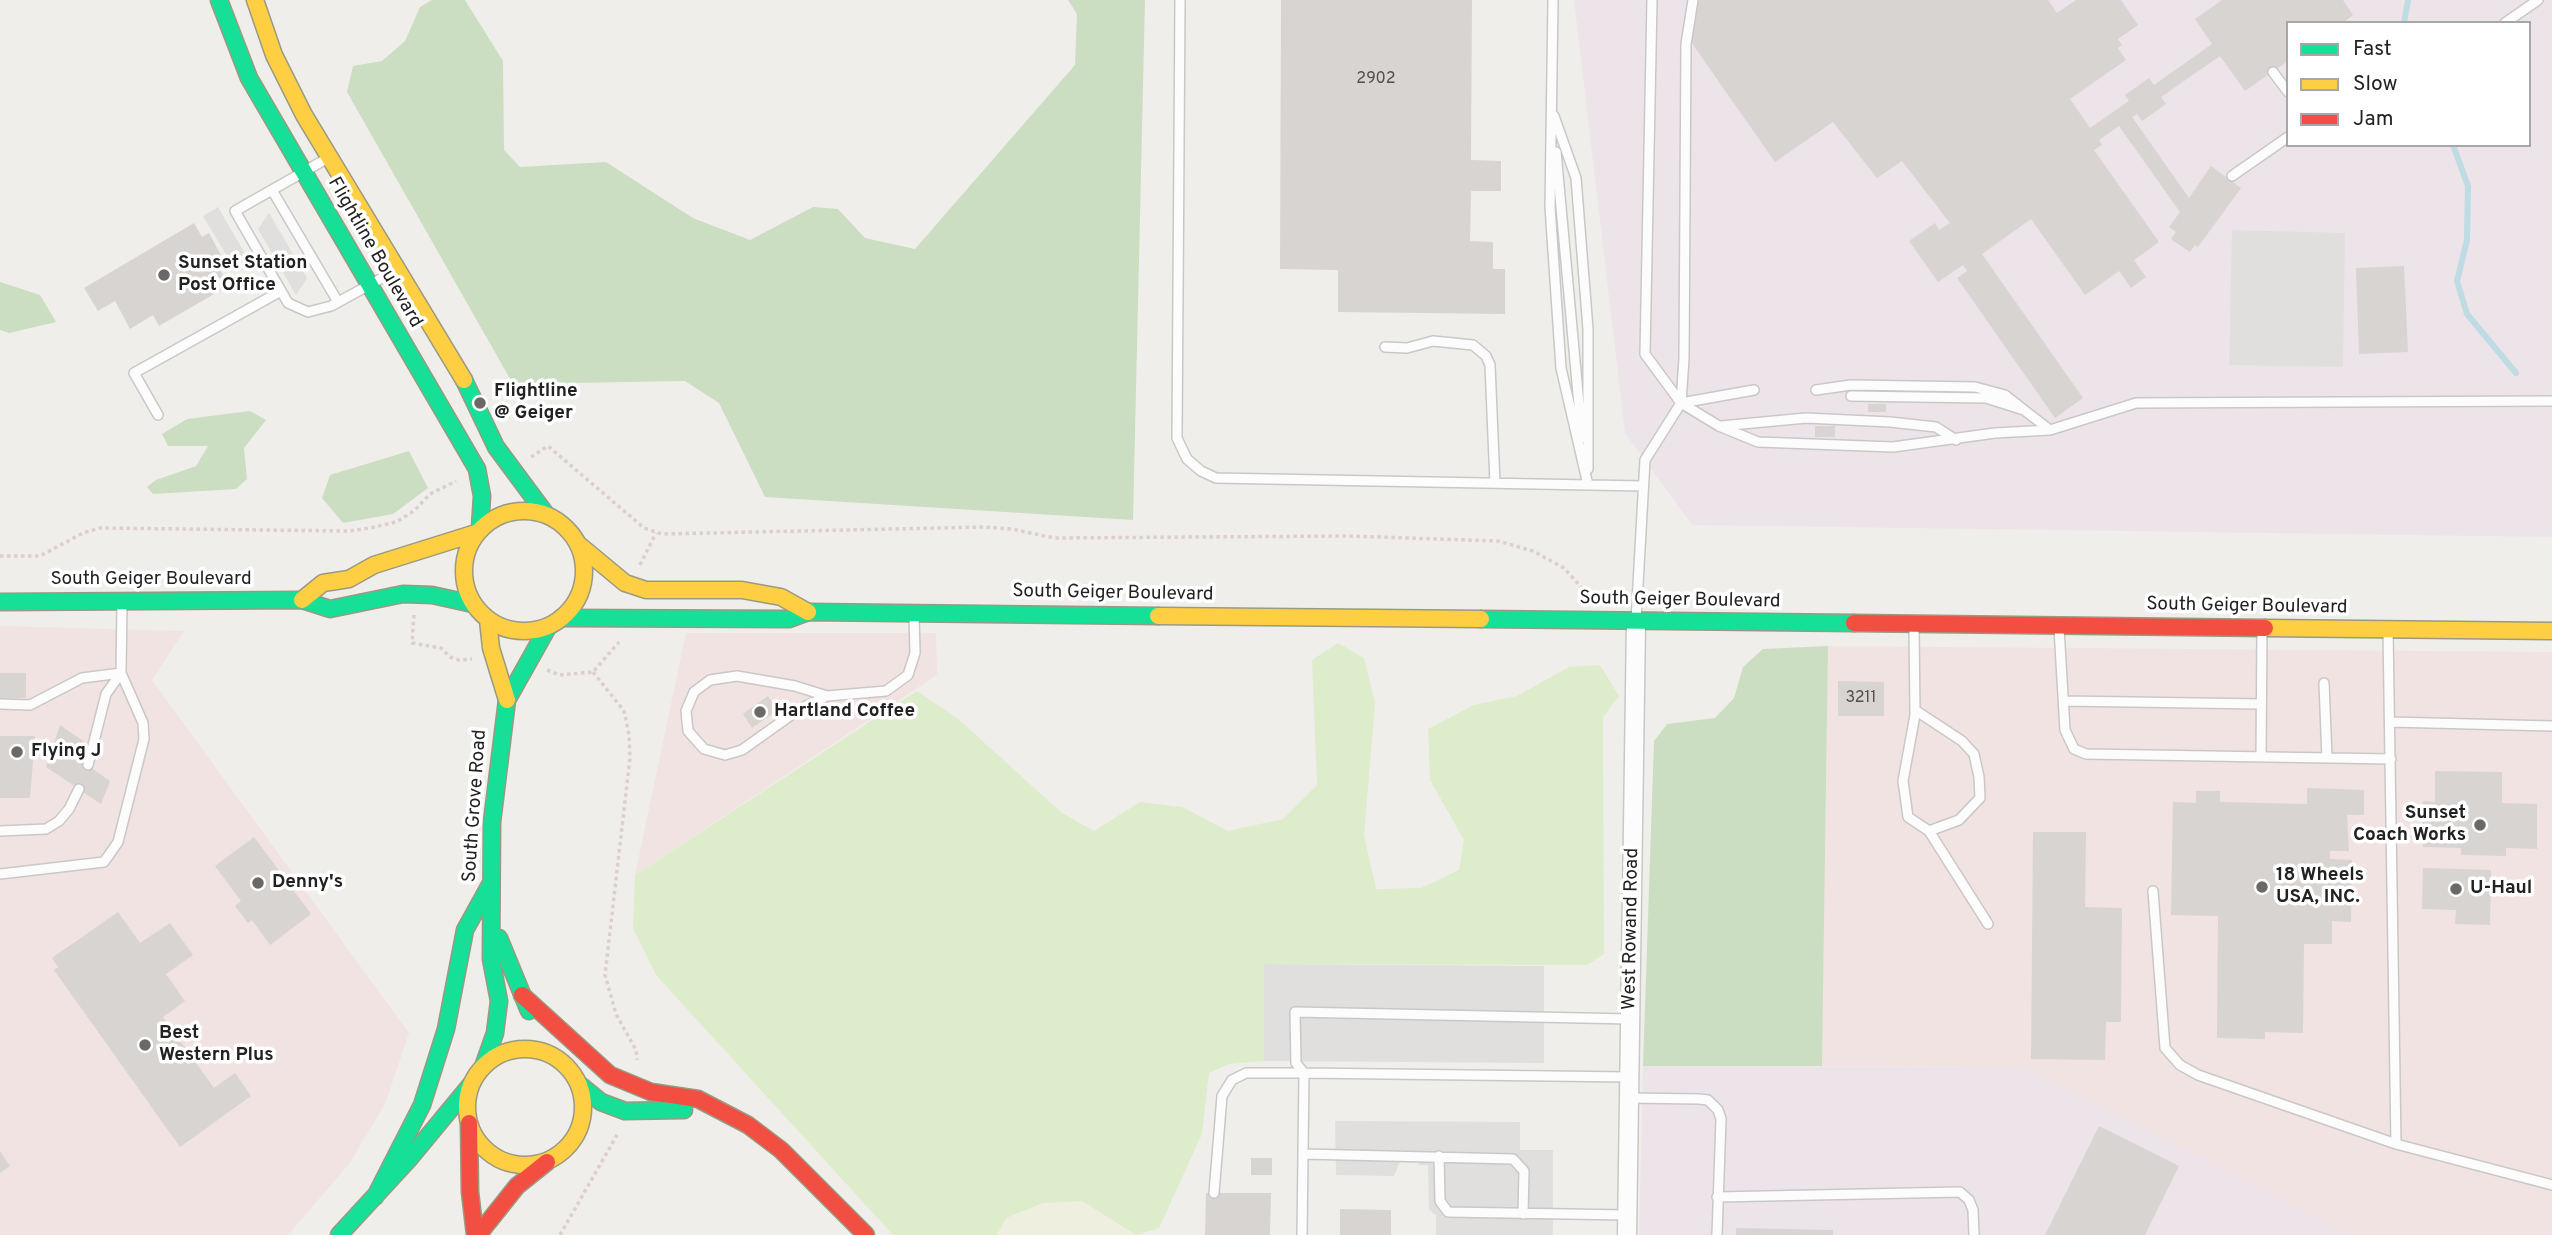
<!DOCTYPE html>
<style>
body{margin:0}
#map{position:relative;width:2552px;height:1235px;overflow:hidden;background:#f0eeeb;font-family:Overpass,sans-serif}
canvas{display:block}
.legend{position:absolute;left:2286px;top:21px;width:245px;height:126px;box-sizing:border-box;background:#fff;border:2px solid #a7a7a7;margin:0;padding:9px 12px;list-style:none;font-size:21px;color:#222}
.legend li{display:flex;align-items:center;gap:14px;height:35px}
.legend b{width:35px;border:2px solid #a7a7a7}
</style>
<div id="map">
<canvas width="2552" height="1235"></canvas>
<ul class="legend">
<li><b style="height:9px;background:#16e098"></b>Fast</li>
<li><b style="height:9px;background:#ffcf43"></b>Slow</li>
<li><b style="height:9px;background:#f24e42"></b>Jam</li>
</ul>
</div>
<script>
const c = document.querySelector('canvas').getContext('2d');
c.lineJoin = 'round';
function paint(path, color) { c.fillStyle = color; c.fill(path, 'evenodd'); }
const poly = rows => new Path2D(rows.map(r => 'M' + r).join(''));
function trace(path, color, width, dash) { c.strokeStyle = color; c.lineWidth = width; c.lineCap = dash ? 'butt' : 'round'; c.setLineDash(dash || []); c.stroke(path); }
function label(font, color, halo, rows, align = 'center') {
  c.font = font + ' Overpass,sans-serif'; c.lineWidth = 7; c.setLineDash([]); c.textBaseline = 'middle'; c.strokeStyle = halo; c.fillStyle = color; for (const [text, x, y, turn = 0] of rows) {
    c.save(); c.translate(x, y); c.rotate((+turn || 0) * Math.PI / 180); c.textAlign = isNaN(turn) ? turn : align; if (halo) c.strokeText(text, 0, 0); c.fillText(text, 0, 0); c.restore();
  }
}
const commercial = poly([
 [0,626,184,631,152,680,409,1033,385,1104,349,1164,288,1235,0,1235],
 [686,633,936,633,937,675,635,875],
 [1828,646,2552,652,2552,1235,2351,1235,2024,1067,1822,1066]
]);
const industrial = poly([
 [1574,0,2552,0,2552,537,1692,525,1625,433],
 [2288,23,2529,23,2529,145,2288,145],
 [1643,1066,2024,1067,2351,1235,1639,1235]
]);
const farmland = poly([
 [1082,1201,1136,1235,997,1235,1006,1218,1043,1203]
]);
const grass = poly([
 [1338,643,1364,658,1375,703,1364,835,1376,889,1421,888,1459,870,1464,840,1430,780,1428,729,1474,705,1517,696,1569,667,1600,665,1619,696,1603,717,1604,954,1587,965,1264,964,1264,1061,1229,1064,1209,1073,1202,1134,1159,1228,1136,1235,1082,1201,1043,1203,1006,1218,997,1235,893,1235,656,975,633,928,635,875,917,691,957,718,1062,813,1094,831,1140,802,1182,807,1228,831,1283,819,1317,785,1312,660]
]);
const forest = poly([
 [432,0,465,0,503,61,504,150,520,167,606,162,693,218,750,240,813,207,838,209,865,238,915,249,1075,65,1077,14,1068,0,1145,0,1133,520,765,497,719,403,685,381,513,384,347,92,353,66,382,61,405,41,420,7],
 [0,282,40,295,56,322,9,333,0,330],
 [250,411,266,420,244,448,247,479,236,489,153,494,147,487,156,480,196,466,208,446,168,446,162,434,187,419],
 [409,451,428,488,393,514,343,523,322,498,330,475],
 [1828,646,1822,1066,1643,1066,1654,741,1667,724,1715,718,1734,698,1743,667,1763,649]
]);
const parking = poly([
 [218,207,251,264,231,263,203,216],
 [269,213,307,278,296,295,258,229],
 [2232,230,2345,233,2343,367,2229,365],
 [1264,964,1544,966,1544,1063,1264,1061],
 [1335,1121,1520,1122,1520,1150,1553,1150,1553,1235,1436,1235,1436,1215,1429,1210,1428,1165,1419,1165,1419,1161,1400,1161,1394,1176,1336,1175]
]);
const stream = poly([
 [2404,23,2408,0],
 [2453,145,2468,186,2467,240,2457,281,2467,314,2516,373]
]);
const building = poly([
 [1281,0,1472,0,1471,160,1501,161,1501,191,1471,191,1470,241,1493,242,1493,269,1505,269,1505,314,1338,312,1338,270,1280,269],
 [1696,0,2048,0,2057,13,2076,0,2121,0,2138,25,2118,39,2122,45,2118,48,2126,60,2070,99,2090,128,2129,101,2125,95,2149,78,2154,85,2212,44,2195,19,2222,0,2343,0,2353,15,2343,23,2288,23,2288,61,2245,91,2220,56,2161,97,2166,104,2142,121,2137,114,2132,117,2189,198,2211,166,2241,188,2198,247,2195,245,2190,252,2171,239,2176,232,2169,227,2180,212,2119,126,2099,140,2102,145,2094,150,2159,242,2134,260,2146,277,2131,288,2119,271,2085,295,2031,219,1982,254,2083,398,2055,418,1957,278,1967,271,1963,265,1938,282,1909,241,1935,223,1939,230,1950,223,1902,161,1877,178,1833,122,1775,162,1689,39],
 [194,223,202,237,209,233,222,257,216,261,228,286,159,326,153,315,130,329,115,301,98,311,84,288],
 [2404,266,2408,352,2359,354,2356,268],
 [1868,404,1886,404,1886,412,1868,412],
 [1815,426,1835,426,1835,437,1815,437],
 [0,673,26,673,26,698,0,698],
 [1838,681,1884,682,1884,716,1838,716],
 [768,696,778,710,752,728,743,714],
 [60,725,86,743,80,760,110,781,101,804,46,767],
 [0,736,35,736,30,798,0,798],
 [2435,771,2502,772,2502,803,2537,804,2537,849,2506,848,2506,856,2461,855,2461,848,2423,847,2423,801,2435,802],
 [2307,788,2364,790,2364,815,2347,815,2349,851,2330,851,2330,859,2352,860,2351,922,2332,921,2332,944,2304,944,2303,1033,2265,1032,2265,1039,2217,1038,2218,916,2171,915,2173,802,2196,803,2196,791,2220,791,2220,802,2307,804],
 [2033,832,2086,832,2085,907,2122,908,2121,1022,2106,1022,2105,1060,2031,1059],
 [254,837,311,914,270,945,252,920,248,923,235,906,241,901,215,866],
 [2423,868,2491,870,2490,925,2455,924,2456,910,2422,909],
 [118,912,140,943,170,923,193,955,166,974,185,1001,163,1017,214,1088,235,1073,251,1096,180,1147,54,970,58,967,52,958],
 [2099,1126,2179,1166,2145,1235,2045,1235],
 [0,1151,10,1166,0,1173],
 [1251,1158,1272,1158,1272,1175,1251,1175],
 [1206,1193,1271,1193,1270,1235,1205,1235],
 [1340,1209,1391,1210,1391,1235,1340,1235],
 [1736,1228,1833,1230,1833,1235,1736,1235]
]);
const path = poly([
 [531,457,548,446,644,528,662,534,984,527,1012,529,1054,538,1348,536,1498,541,1533,551,1564,568,1591,598],
 [0,556,40,556,83,533,100,528,348,531,370,528,396,522,414,511,430,494,456,481],
 [640,565,656,533],
 [414,615,412,643,441,648,450,657,459,660,472,659],
 [547,670,560,675,593,672,619,642],
 [593,672,624,711,629,735,630,758,605,975,616,1014,636,1050,637,1060],
 [560,1235,617,1135]
]);
const lane = poly([
 [1180,0,1177,438,1187,459,1201,471,1216,478,1643,486],
 [1553,0,1550,207,1561,368,1588,485],
 [1652,0,1645,354,1681,403,1719,426,1758,442,1893,447,1995,433,2050,430,2136,403,2552,401],
 [2505,23,2538,0],
 [2273,72,2288,92],
 [1554,116,1576,178,1588,329,1588,469],
 [1556,152,1582,438],
 [328,158,235,211,288,303,308,312,331,306,395,271],
 [2232,176,2288,137],
 [272,190,338,302],
 [1385,347,1407,348,1433,341,1473,345,1486,356,1490,365,1495,483],
 [1816,390,1851,385,1975,387,2005,395,2024,410],
 [1851,396,1986,398,2024,410,2050,430],
 [1681,403,1754,390],
 [158,415,134,373,281,291],
 [1721,426,1806,418,1890,422,1936,427,1956,440],
 [1636,620,1645,460,1681,403,1684,358,1686,44,1693,0],
 [1914,627,1915,715,1903,781,1908,817,1929,831,1988,924],
 [2059,628,2065,730,2074,749,2086,754,2391,759],
 [2388,631,2396,1144],
 [2324,683,2327,758],
 [827,696,798,710,742,750,725,755,704,749,688,731,686,711,694,692,710,680,737,676,795,686,827,696,886,691,908,675,915,653,914,615],
 [2064,701,2261,704],
 [0,704,30,705,82,678,121,673],
 [1915,710,1962,741,1974,754,1979,777,1980,798,1959,820,1929,831],
 [2390,722,2552,726],
 [2261,757,2262,630],
 [88,765,106,694,121,673],
 [0,831,46,829,59,821,69,809,79,789],
 [0,874,104,862,118,842,144,739,143,723,121,673,122,604],
 [2153,891,2165,1048,2180,1065,2198,1075,2396,1144,2552,1185],
 [1304,1073,1296,1063,1295,1012,1630,1019],
 [1629,1098,1699,1099,1708,1100,1718,1110,1721,1119,1717,1235],
 [1303,1154,1513,1159,1524,1171,1523,1214],
 [1439,1156,1440,1201,1448,1212,1627,1215],
 [1214,1193,1222,1096,1232,1080,1246,1073,1304,1073],
 [1717,1197,1960,1192,1969,1200,1973,1210,1974,1235],
 [1302,1235,1304,1073,1630,1077]
]);
const street = poly([
 [1627,1235,1636,622]
]);
const fast = poly([
 [219,0,249,78,477,469,482,496,480,528],
 [464,380,496,447,545,513],
 [0,602,302,600,330,609,403,594,432,595,473,604],
 [561,618,789,619,808,612,1158,616],
 [1481,619,1854,623],
 [499,938,529,1011],
 [483,1067,495,1033,499,1001,491,959,492,822,507,700,548,627],
 [580,1085,601,1102,625,1111,684,1110],
 [375,1197,422,1105,446,1029,465,930,491,883],
 [339,1235,410,1158,472,1083]
]);
const slow = poly([
 [255,0,274,55,304,115,464,380],
 '464 571a60 60 0 1 1 120 0a60 60 0 1 1-120 0Z',
 [578,544,625,583,646,590,742,590,781,597,808,612],
 [302,600,323,583,349,579,374,565,476,533],
 [1158,616,1481,619],
 [488,620,491,648,507,700],
 [2265,628,2552,631],
 '467 1107a58 58 0 1 1 116 0a58 58 0 1 1-116 0Z'
]);
const jam = poly([
 [1854,623,2265,628],
 [522,995,610,1075,651,1092,698,1099,748,1125,781,1150,866,1235],
 [469,1123,470,1192,475,1235],
 [478,1235,517,1186,547,1162]
]);
const markers = [
 [164,275,7,"#6a6968"],
 [480,403,7,"#6a6968"],
 [760,712,7,"#6a6968"],
 [17,752,7,"#6a6968"],
 [2480,825,7,"#6a6968"],
 [258,883,7,"#6a6968"],
 [2262,887,7,"#6a6968"],
 [2456,889,7,"#6a6968"],
 [145,1045,7,"#6a6968"]
];
const numberNames = [
 ["2902",1376,80],
 ["3211",1861,699]
];
const streetNames = [
 ["Flightline Boulevard",374,253,60],
 ["South Geiger Boulevard",151,580],
 ["South Geiger Boulevard",1113,594,1],
 ["South Geiger Boulevard",1680,601,1],
 ["South Geiger Boulevard",2247,607,1],
 ["South Grove Road",476,806,-86],
 ["West Rowand Road",1632,929,-89]
];
const poiNames = [
 ["Sunset Station",178,264],
 ["Post Office",178,286],
 ["Flightline",494,392],
 ["@ Geiger",494,414],
 ["Hartland Coffee",774,712],
 ["Flying J",31,752],
 ["Sunset",2466,814,"right"],
 ["Coach Works",2466,836,"right"],
 ["18 Wheels",2276,876],
 ["USA, INC.",2276,898],
 ["Denny's",272,883],
 ["U-Haul",2470,889],
 ["Best",159,1034],
 ["Western Plus",159,1056]
];
paint(commercial, '#f1e3e1');
paint(industrial, '#ede4e9');
paint(farmland, '#efefdf');
paint(grass, '#ddeccb');
paint(forest, '#cbdec1');
paint(parking, '#e0dfde');
trace(stream, '#bfdbe3', 6);
paint(building, '#d7d4d2');
trace(lane, '#c9c8c7', 12);
trace(street, '#c9c8c7', 21);
trace(fast, '#999a82', 19);
trace(slow, '#999a82', 19);
trace(jam, '#999a82', 19);
trace(path, '#dccecd', 3.5, [3.5, 3.5]);
trace(lane, '#fdfcfc', 9);
trace(street, '#fdfcfc', 18);
trace(fast, '#16e098', 16);
trace(slow, '#ffcf43', 16);
trace(jam, '#f24e42', 16);
for (const [x, y, r, color] of markers) { const dot = new Path2D(); dot.arc(x, y, r, 0, 2 * Math.PI); c.fillStyle = color; c.fill(dot); trace(dot, '#fff', 2.5); }
label('16px', '#4f4e4e', null, numberNames);
label('19px', '#222', '#fff', streetNames);
label('bold 19px', '#222', '#fff', poiNames, 'left');
</script>
